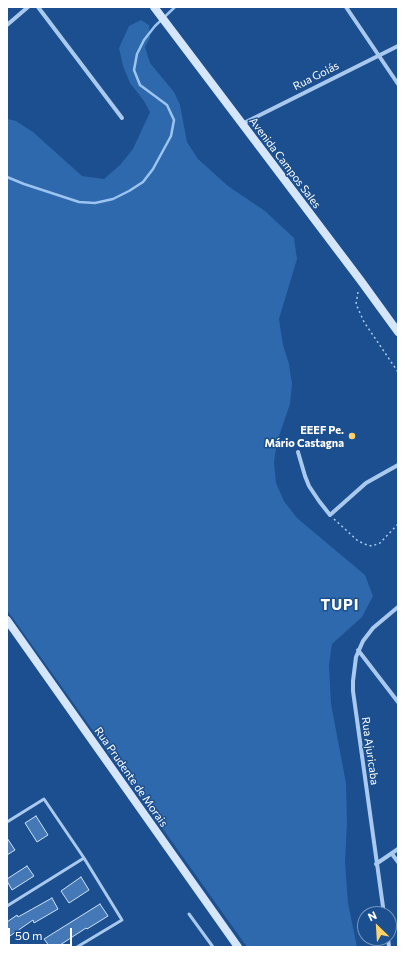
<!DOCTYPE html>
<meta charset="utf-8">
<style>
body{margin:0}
#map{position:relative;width:405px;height:954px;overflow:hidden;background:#1b4f8f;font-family:Commissioner,sans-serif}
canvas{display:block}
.frame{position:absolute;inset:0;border:8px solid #fff;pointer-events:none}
.north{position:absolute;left:357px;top:906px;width:40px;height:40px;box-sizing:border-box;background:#1b4f8f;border:1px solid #7695bc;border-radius:50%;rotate:335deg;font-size:11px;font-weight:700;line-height:16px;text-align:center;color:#fff}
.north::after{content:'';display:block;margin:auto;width:14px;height:18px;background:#ffd166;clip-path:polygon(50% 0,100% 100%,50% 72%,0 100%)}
.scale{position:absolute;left:8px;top:928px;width:64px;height:18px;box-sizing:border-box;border:2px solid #fff;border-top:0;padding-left:5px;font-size:12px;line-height:14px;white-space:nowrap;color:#fff;-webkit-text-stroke:3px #1b4f8f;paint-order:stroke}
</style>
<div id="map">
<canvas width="405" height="954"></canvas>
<div class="frame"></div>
<div class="north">N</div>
<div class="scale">50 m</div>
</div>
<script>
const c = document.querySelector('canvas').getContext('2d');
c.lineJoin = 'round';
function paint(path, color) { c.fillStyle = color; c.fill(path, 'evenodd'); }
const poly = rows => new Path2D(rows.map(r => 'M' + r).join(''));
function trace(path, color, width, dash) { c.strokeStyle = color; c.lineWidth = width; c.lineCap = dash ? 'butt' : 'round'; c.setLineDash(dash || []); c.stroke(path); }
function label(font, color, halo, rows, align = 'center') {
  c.font = font + ' Commissioner,sans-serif'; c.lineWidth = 3; c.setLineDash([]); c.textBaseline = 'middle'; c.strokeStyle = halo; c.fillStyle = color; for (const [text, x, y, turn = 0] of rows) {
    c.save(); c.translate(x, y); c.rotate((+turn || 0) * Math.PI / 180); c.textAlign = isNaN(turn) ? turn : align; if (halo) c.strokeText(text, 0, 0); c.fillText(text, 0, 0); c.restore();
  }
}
const green = poly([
 [141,20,149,25,150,38,145,47,150,63,174,92,180,105,187,142,198,159,228,186,265,211,294,238,297,259,279,319,283,345,289,364,292,384,290,404,277,442,274,462,276,483,284,501,297,518,365,575,373,596,362,617,332,644,329,665,331,704,346,783,347,823,345,862,348,903,357,947,247,947,7,610,7,119,16,121,33,132,82,176,104,179,120,165,133,149,150,112,144,101,130,83,123,66,119,48,129,26]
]);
const stream = poly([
 [7,177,24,184,79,202,95,203,113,199,129,191,143,182,153,169,171,136,174,120,167,105,140,85,134,70,137,54,144,40,155,26,175,7]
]);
const building = poly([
 [36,816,48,835,37,842,25,823,36,816],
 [7,838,15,850,7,855,7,838],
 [27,866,34,876,12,890,7,881,7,879,27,866],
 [81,877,89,890,69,903,61,891,81,877],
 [52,898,58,909,34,923,33,920,7,938,7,922,17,915,18,917,52,898],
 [100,904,108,916,87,929,86,928,57,947,50,947,44,939,100,904]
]);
const path = poly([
 [358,292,356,304,364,322,398,372],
 [334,519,358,541,367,545,372,546,380,543,398,524]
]);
const lane = poly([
 [7,822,44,799,84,858,122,920,77,947],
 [7,906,84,858],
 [189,914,213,947]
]);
const street = poly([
 [38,7,122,118],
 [346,7,398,84],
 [7,25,28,7],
 [242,124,398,46],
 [298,452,305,476,309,486,319,501,330,515,366,483,398,465],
 [358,650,398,702],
 [392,854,398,862],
 [376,864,398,849],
 [384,914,353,691,353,681,356,657,363,641,373,628,398,607],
 [388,938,389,947]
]);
const secondary = poly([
 [154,7,361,281,398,332],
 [7,620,238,947]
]);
const markers = [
 [352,436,4,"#ffd166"]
];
const streetNames = [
 ["Rua Goiás",316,76,-27],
 ["Avenida Campos Sales",285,163,53],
 ["Rua Ajuricaba",370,751,82],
 ["Rua Prudente de Morais",131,777,55]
];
const poiNames = [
 ["EEEF Pe.",344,430],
 ["Mário Castagna",344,443]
];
const districtNames = [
 ["TUPI",340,605]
];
paint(green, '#2e69ad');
trace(stream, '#9cc4f0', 2.5);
paint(building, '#4478b7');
trace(building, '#cfe3fa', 1);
trace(path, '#a9c9ee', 1.5, [2, 3]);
trace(lane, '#a9c9ee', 3);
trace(street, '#a9c9ee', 4);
trace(secondary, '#d6e6fa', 8);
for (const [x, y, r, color] of markers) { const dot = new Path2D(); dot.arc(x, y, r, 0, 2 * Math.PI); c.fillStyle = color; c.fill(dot); trace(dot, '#1b4f8f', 1.5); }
label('11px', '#fff', '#1b4f8f', streetNames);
label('bold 11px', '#fff', '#1b4f8f', poiNames, 'right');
c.letterSpacing = '1px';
label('bold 15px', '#fff', '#1b4f8f', districtNames);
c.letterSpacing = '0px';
</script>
